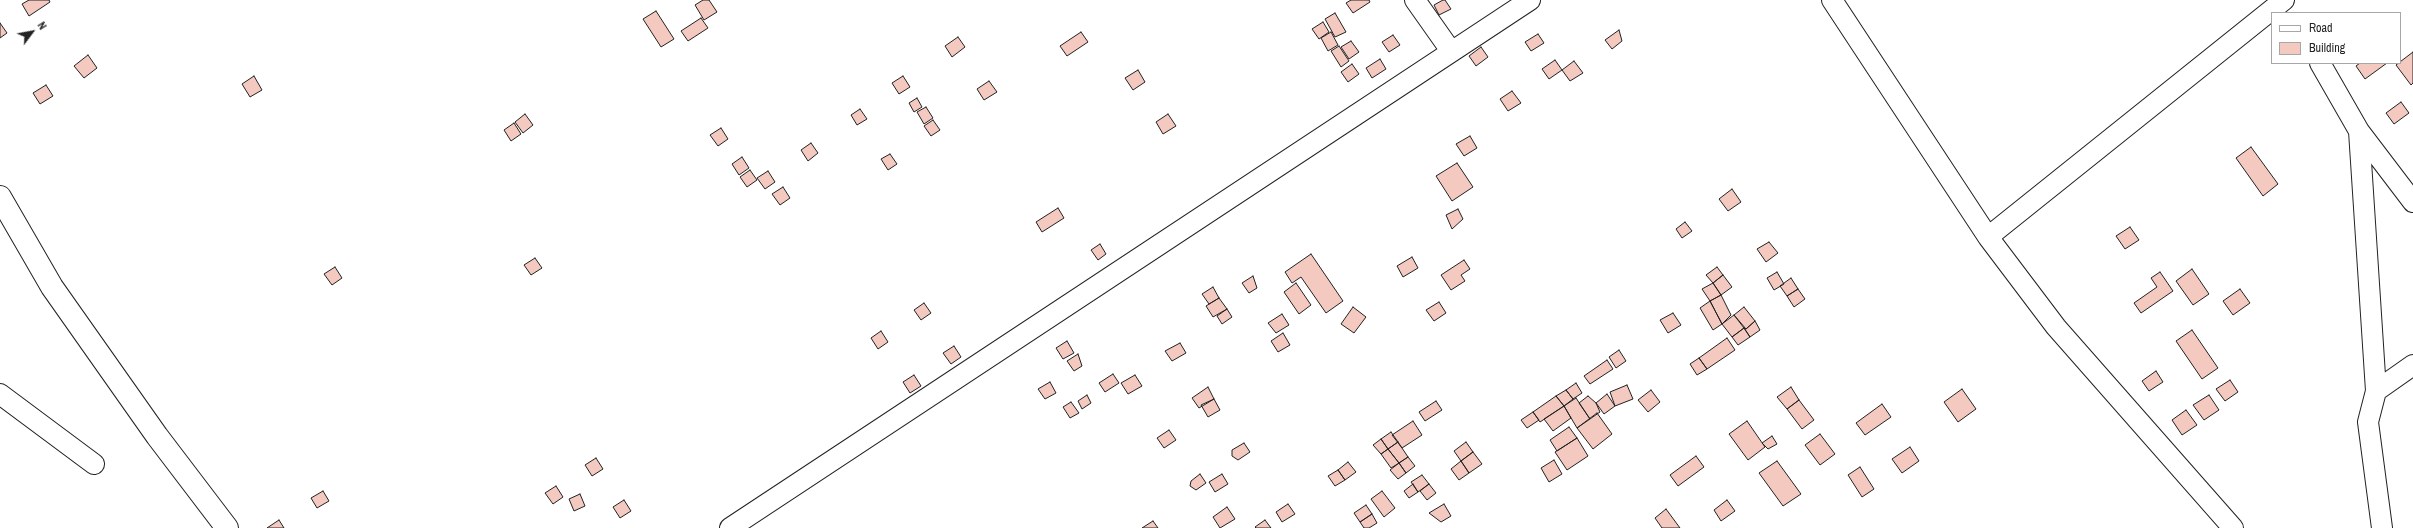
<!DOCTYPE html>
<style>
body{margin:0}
#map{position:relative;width:2413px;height:528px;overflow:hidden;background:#fff;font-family:"Archivo Narrow",sans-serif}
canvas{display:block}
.legend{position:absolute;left:2271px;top:12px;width:130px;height:52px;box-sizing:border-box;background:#fff;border:1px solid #a7a7a7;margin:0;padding:5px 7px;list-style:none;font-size:12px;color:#222}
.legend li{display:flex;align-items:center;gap:8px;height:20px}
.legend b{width:20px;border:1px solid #a7a7a7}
.north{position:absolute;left:12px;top:12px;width:40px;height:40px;-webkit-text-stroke:3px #fff;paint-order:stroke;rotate:58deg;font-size:11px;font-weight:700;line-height:16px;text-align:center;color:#222}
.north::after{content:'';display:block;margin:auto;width:14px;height:18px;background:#222;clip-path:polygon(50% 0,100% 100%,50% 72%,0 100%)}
</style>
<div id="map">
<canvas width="2413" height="528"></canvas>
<ul class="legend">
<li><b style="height:5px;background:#fff"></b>Road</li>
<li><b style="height:11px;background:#f3c9c0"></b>Building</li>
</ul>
<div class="north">N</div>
</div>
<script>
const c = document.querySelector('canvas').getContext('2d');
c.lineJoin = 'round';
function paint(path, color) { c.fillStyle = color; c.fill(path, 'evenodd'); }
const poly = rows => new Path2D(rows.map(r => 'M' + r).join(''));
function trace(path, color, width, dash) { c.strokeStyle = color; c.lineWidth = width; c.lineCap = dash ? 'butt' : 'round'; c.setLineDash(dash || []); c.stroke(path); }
const building = poly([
 [29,0,49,0,50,2,29,16,22,4,29,0],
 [703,0,709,0,717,12,704,20,695,5,703,0],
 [1351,0,1369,0,1370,2,1353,13,1346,3,1351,0],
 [1443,0,1445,0,1451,9,1439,15,1434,5,1443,0],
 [656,11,674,39,661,47,643,19,656,11],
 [1335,13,1346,32,1335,37,1325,19,1335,13],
 [701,18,708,28,688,41,681,31,701,18],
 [1323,22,1329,32,1319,39,1312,29,1323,22],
 [0,23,7,33,0,38,0,23],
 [1619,30,1622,41,1612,49,1605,40,1619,30],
 [1081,32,1088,42,1067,56,1060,46,1081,32],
 [1331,32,1338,45,1328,51,1321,38,1331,32],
 [1538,34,1544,43,1531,51,1525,42,1538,34],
 [1393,35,1400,45,1389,52,1382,42,1393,35],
 [958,37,965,47,952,57,945,46,958,37],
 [1351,41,1359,52,1349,59,1341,47,1351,41],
 [1339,46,1349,61,1341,67,1331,51,1339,46],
 [1481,47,1488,57,1476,66,1469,56,1481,47],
 [2413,52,2413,83,2411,85,2396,65,2413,52],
 [88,55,97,68,84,78,74,66,88,55],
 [1380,59,1386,69,1372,78,1366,68,1380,59],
 [1555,60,1562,70,1549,79,1542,69,1555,60],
 [1574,61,1583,73,1570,81,1562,70,1574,61],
 [2360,63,2387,63,2365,79,2356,66,2360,63],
 [1352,64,1359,74,1348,82,1341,72,1352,64],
 [1138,70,1145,82,1133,90,1125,78,1138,70],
 [254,76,262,90,250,97,242,84,254,76],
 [903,76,910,87,899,94,892,83,903,76],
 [989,81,997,92,984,100,977,89,989,81],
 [46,85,53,96,40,104,33,93,46,85],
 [1512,91,1521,103,1508,111,1500,99,1512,91],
 [917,98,922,107,914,112,909,103,917,98],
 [2401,102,2409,113,2394,124,2386,113,2401,102],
 [926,107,933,118,924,124,917,112,926,107],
 [860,109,867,119,857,125,851,115,860,109],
 [525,114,533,125,523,133,515,122,525,114],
 [1168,114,1176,126,1163,134,1156,122,1168,114],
 [933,120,940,130,931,136,924,126,933,120],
 [514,123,521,134,511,141,504,130,514,123],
 [721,128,728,139,718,146,710,135,721,128],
 [1470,136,1477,148,1464,156,1456,144,1470,136],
 [811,143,818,153,808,161,801,150,811,143],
 [2251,147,2278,184,2263,196,2236,158,2251,147],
 [890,154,897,164,888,170,881,159,890,154],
 [742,157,749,168,739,175,732,164,742,157],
 [1457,163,1473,187,1452,201,1436,176,1457,163],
 [750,170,757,180,747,187,740,177,750,170],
 [768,171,775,182,765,189,757,178,768,171],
 [783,187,790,198,780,205,772,194,783,187],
 [1732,189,1741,202,1728,211,1719,199,1732,189],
 [1058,208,1064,218,1042,232,1036,222,1058,208],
 [1458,209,1463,219,1452,229,1446,215,1458,209],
 [1685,222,1692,231,1682,238,1676,229,1685,222],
 [2130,227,2139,240,2125,249,2116,236,2130,227],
 [1769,242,1778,253,1766,262,1757,249,1769,242],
 [1100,244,1106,254,1098,260,1091,250,1100,244],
 [1311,254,1343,301,1326,313,1301,277,1292,283,1285,272,1311,254],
 [1412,257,1418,268,1403,277,1397,266,1412,257],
 [535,258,542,268,531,275,524,265,535,258],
 [1464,260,1470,269,1461,275,1465,281,1451,290,1441,275,1464,260],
 [335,267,342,278,332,285,324,274,335,267],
 [1717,267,1723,275,1713,283,1706,275,1717,267],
 [2192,269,2209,294,2193,305,2176,281,2192,269],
 [1777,272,1784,284,1774,290,1767,278,1777,272],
 [2160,272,2173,291,2141,313,2134,303,2157,287,2151,278,2160,272],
 [1723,275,1732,287,1721,295,1713,283,1723,275],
 [1253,276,1257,288,1249,293,1242,283,1253,276],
 [1791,278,1798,289,1787,296,1780,286,1791,278],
 [1296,283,1311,305,1299,314,1284,292,1296,283],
 [1713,283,1721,295,1710,301,1702,289,1713,283],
 [1213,287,1219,298,1209,304,1202,294,1213,287],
 [1798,289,1805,299,1794,307,1787,296,1798,289],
 [2240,289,2250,303,2233,315,2223,301,2240,289],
 [1721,295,1731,315,1722,324,1710,301,1721,295],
 [1219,298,1227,309,1213,317,1206,306,1219,298],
 [1710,301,1722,324,1713,330,1700,308,1710,301],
 [1439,302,1446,313,1434,321,1426,310,1439,302],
 [924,303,931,313,921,320,914,310,924,303],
 [1353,307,1366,317,1354,333,1341,324,1353,307],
 [1744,307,1755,321,1746,329,1734,315,1744,307],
 [1227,309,1232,317,1222,324,1217,316,1227,309],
 [1673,313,1681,325,1668,333,1660,320,1673,313],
 [1282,314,1289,325,1276,333,1268,323,1282,314],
 [1734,315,1744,328,1732,337,1722,324,1734,315],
 [1755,321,1760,330,1750,337,1744,328,1746,329,1755,321],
 [1744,328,1750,337,1738,345,1732,337,1744,328],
 [2192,330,2218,368,2202,379,2176,341,2192,330],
 [881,331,888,342,878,349,871,338,881,331],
 [1283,333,1290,345,1278,352,1271,341,1283,333],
 [1727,338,1735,350,1707,369,1699,358,1727,338],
 [1067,341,1074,353,1063,359,1056,348,1067,341],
 [1180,343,1186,353,1172,361,1165,351,1180,343],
 [954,346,961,357,951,364,943,353,954,346],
 [1619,350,1626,361,1616,368,1609,357,1619,350],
 [1078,354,1082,366,1074,371,1067,361,1078,354],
 [1699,358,1707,369,1697,375,1690,364,1699,358],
 [1607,360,1613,369,1590,384,1584,376,1607,360],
 [2156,371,2163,382,2149,391,2142,381,2156,371],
 [1113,374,1119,383,1105,392,1099,383,1113,374],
 [914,375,921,386,910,393,903,382,914,375],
 [1135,375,1142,386,1128,394,1121,383,1135,375],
 [2230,380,2238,392,2225,401,2216,389,2230,380],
 [1050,382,1056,393,1045,399,1038,389,1050,382],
 [1576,383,1582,393,1573,399,1566,390,1576,383],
 [1627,385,1633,399,1615,406,1610,392,1627,385],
 [1208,387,1214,399,1199,408,1192,398,1208,387],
 [1791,387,1799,400,1787,409,1777,397,1791,387],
 [1962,389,1976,409,1958,422,1944,402,1962,389],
 [1566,390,1573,399,1564,406,1556,396,1566,390],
 [1651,390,1660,402,1648,412,1638,400,1651,390],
 [1607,394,1615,406,1604,414,1596,403,1607,394],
 [1087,395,1091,403,1082,409,1078,401,1087,395],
 [2209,395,2219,410,2204,420,2193,405,2209,395],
 [1556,396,1564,406,1540,422,1533,412,1556,396],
 [1588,396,1596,403,1600,412,1590,419,1579,403,1588,396],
 [1576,398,1590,419,1577,428,1564,406,1576,398],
 [1214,399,1220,410,1208,417,1201,405,1214,399],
 [1799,400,1814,420,1802,429,1787,409,1799,400],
 [1436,401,1442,410,1425,421,1419,412,1436,401],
 [1071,402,1079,413,1070,418,1063,407,1071,402],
 [1882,404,1891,417,1865,435,1856,423,1882,404],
 [1564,406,1571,418,1553,431,1544,419,1564,406],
 [2186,410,2197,425,2182,435,2172,420,2186,410],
 [1533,412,1539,420,1527,428,1521,420,1533,412],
 [1597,413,1612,434,1593,449,1577,428,1597,413],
 [1413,421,1422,435,1402,448,1392,435,1413,421],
 [1747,421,1765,447,1748,460,1729,434,1747,421],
 [1569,427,1577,438,1557,451,1550,440,1569,427],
 [1169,430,1176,440,1164,448,1157,438,1169,430],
 [1391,432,1398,442,1388,449,1381,439,1391,432],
 [1820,434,1835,454,1820,465,1805,445,1820,434],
 [1772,436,1777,444,1768,449,1762,443,1772,436],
 [1577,438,1588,456,1567,470,1555,452,1577,438],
 [1381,439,1388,449,1381,454,1373,445,1381,439],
 [1398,442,1408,457,1399,463,1388,449,1398,442],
 [1466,442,1473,452,1461,461,1454,451,1466,442],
 [1244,443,1250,452,1238,460,1232,456,1232,450,1244,443],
 [1910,447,1919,461,1902,473,1892,459,1910,447],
 [1388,449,1399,463,1391,468,1381,454,1388,449],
 [1473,452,1482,464,1469,473,1461,461,1473,452],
 [1696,456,1704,467,1678,486,1670,475,1696,456],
 [1408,457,1415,466,1406,473,1399,463,1408,457],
 [596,458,603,469,592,476,585,465,596,458],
 [1554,460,1562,474,1549,482,1541,468,1554,460],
 [1461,461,1469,473,1459,480,1451,469,1461,461],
 [1777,461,1801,494,1783,506,1759,473,1777,461],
 [1348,462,1356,472,1345,480,1338,470,1348,462],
 [1399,463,1406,473,1398,479,1390,470,1399,463],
 [1860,467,1874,489,1862,497,1848,475,1860,467],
 [1338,470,1345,480,1335,486,1328,476,1338,470],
 [1200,474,1206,483,1196,490,1190,486,1191,481,1200,474],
 [1222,474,1228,484,1215,492,1209,482,1222,474],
 [1422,475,1429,484,1418,492,1411,482,1422,475],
 [1413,484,1418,492,1409,498,1404,491,1413,484],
 [1429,484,1436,493,1427,500,1420,491,1429,484],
 [556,486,563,497,553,504,545,493,556,486],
 [323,491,329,501,317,508,311,498,323,491],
 [1382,491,1395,508,1384,517,1371,499,1382,491],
 [580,494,585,506,574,511,569,499,580,494],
 [624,500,631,511,620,518,613,507,624,500],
 [1727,500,1735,511,1721,521,1714,510,1727,500],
 [1288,504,1295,514,1282,522,1276,512,1288,504],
 [1444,504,1451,516,1441,522,1429,513,1444,504],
 [1366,505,1372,514,1360,522,1354,513,1366,505],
 [1227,507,1235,519,1220,528,1213,517,1227,507],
 [1666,509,1680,528,1662,528,1655,518,1666,509],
 [1372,514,1377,523,1369,528,1364,528,1360,522,1372,514],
 [279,520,284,528,267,528,279,520],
 [1265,520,1271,528,1256,528,1255,527,1265,520],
 [1153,521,1158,528,1142,528,1153,521]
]);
const minor = poly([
 [1415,0,1451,51],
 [1832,0,1988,237,2056,327,2233,528],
 [2320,63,2359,131,2413,202],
 [2359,131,2376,391],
 [1988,237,2284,0],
 [0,394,94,464],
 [730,528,1530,0],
 [2382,528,2368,422,2376,391,2413,365]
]);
const secondary = poly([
 [0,197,52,287,157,436,227,528]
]);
paint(building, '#f3c9c0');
trace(building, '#222', 1);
trace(minor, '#222', 22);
trace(secondary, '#222', 24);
trace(minor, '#fff', 20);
trace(secondary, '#fff', 22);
</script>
